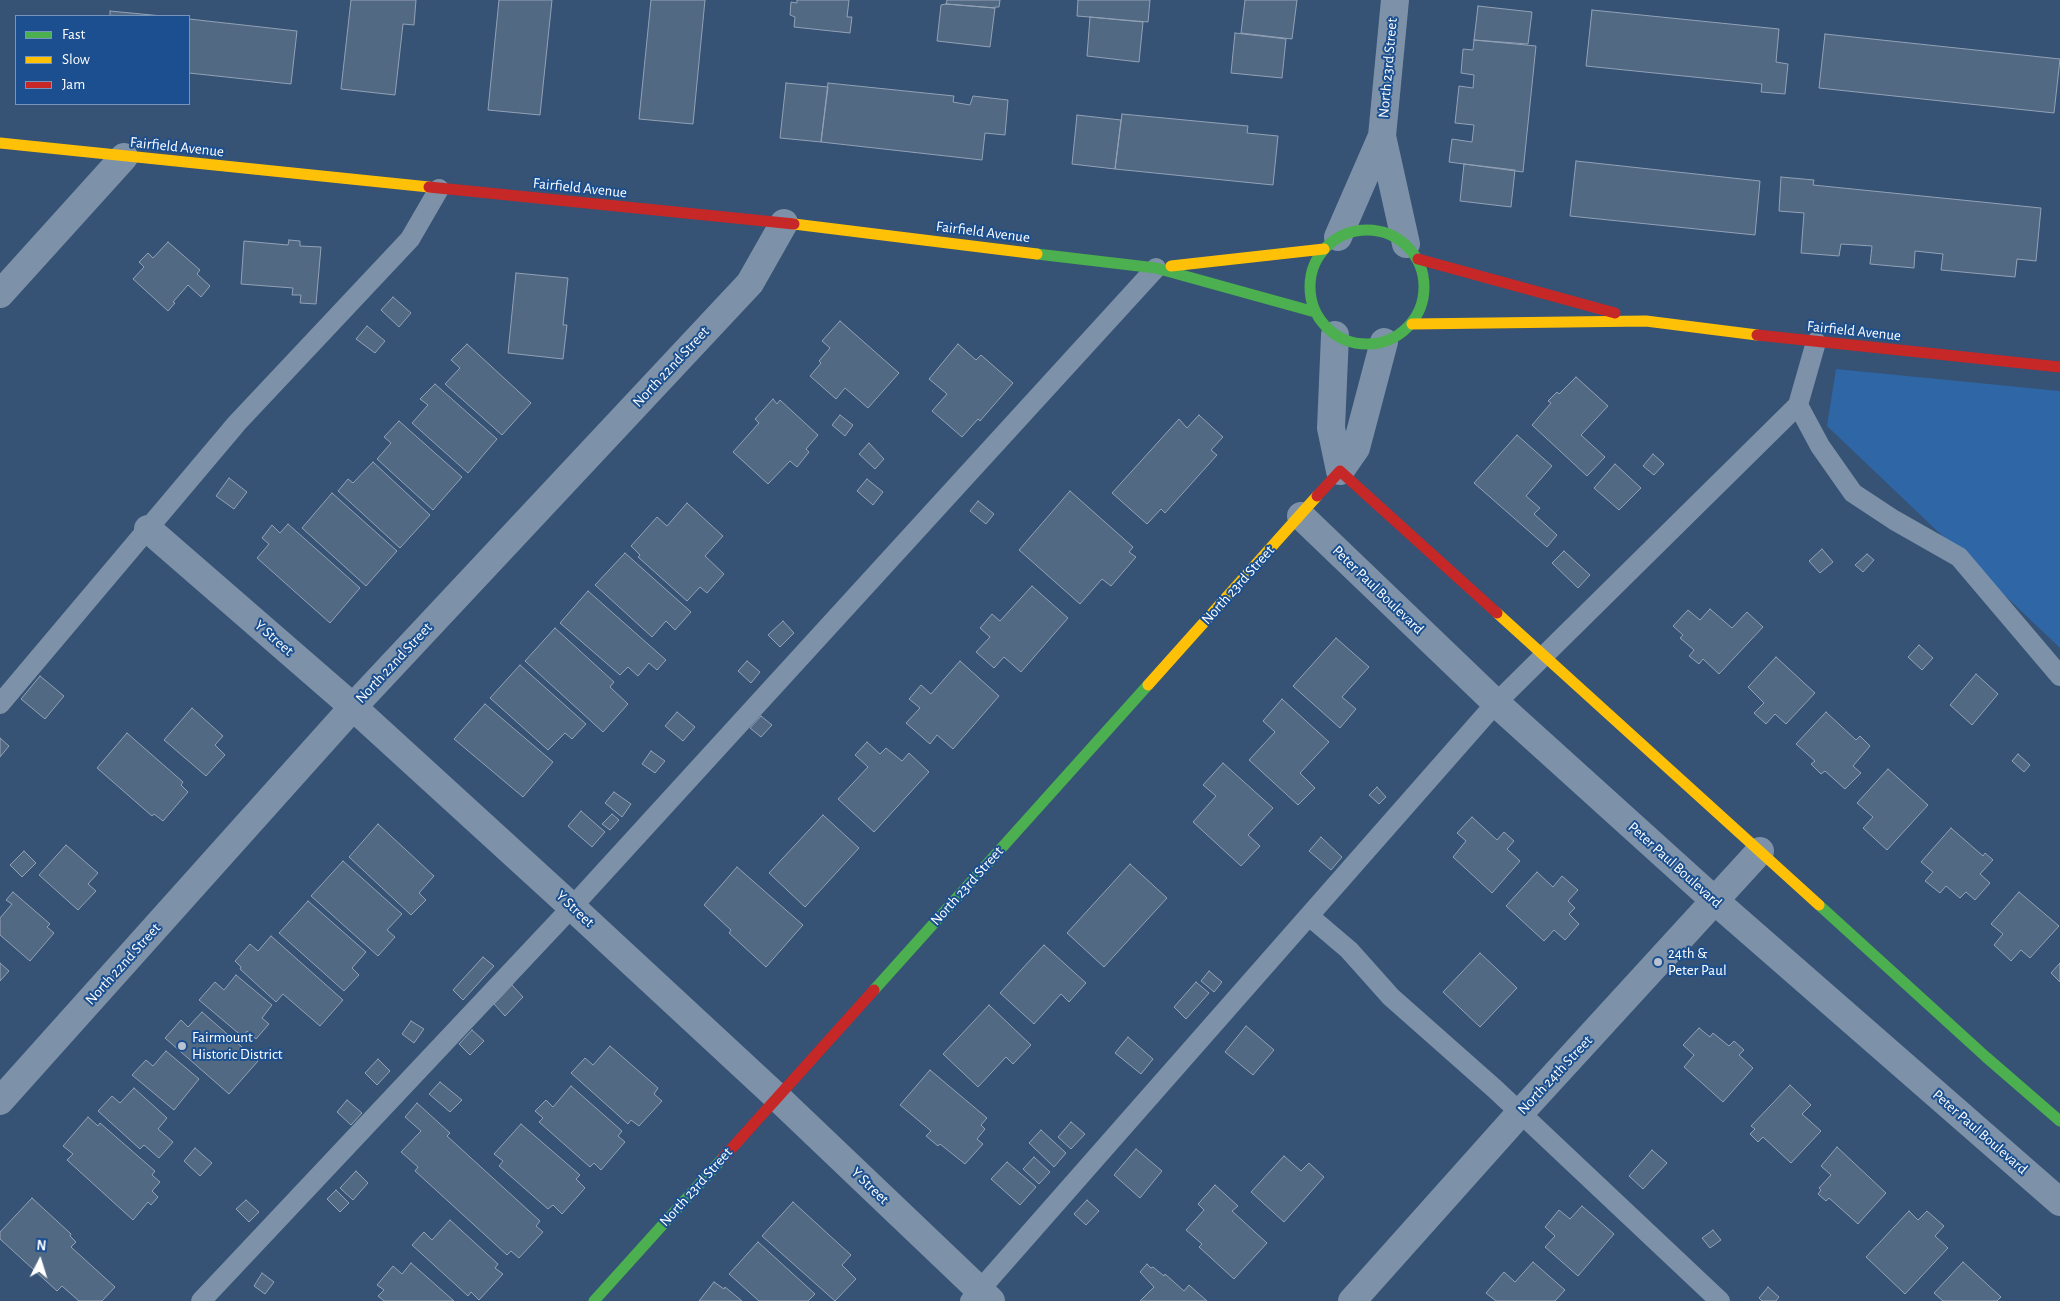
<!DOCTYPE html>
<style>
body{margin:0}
#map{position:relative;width:2060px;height:1301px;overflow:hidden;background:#365274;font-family:"Alegreya Sans",sans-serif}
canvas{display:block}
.legend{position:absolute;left:15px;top:15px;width:175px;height:90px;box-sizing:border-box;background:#1b4f8f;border:1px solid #7695bc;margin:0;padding:6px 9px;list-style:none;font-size:15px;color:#fff}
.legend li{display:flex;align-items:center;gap:10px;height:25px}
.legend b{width:25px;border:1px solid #7695bc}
.north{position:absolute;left:15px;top:1236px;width:50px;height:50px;-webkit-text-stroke:4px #1b4f8f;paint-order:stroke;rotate:5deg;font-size:14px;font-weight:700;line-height:20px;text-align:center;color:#fff}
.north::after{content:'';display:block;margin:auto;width:18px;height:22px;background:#fff;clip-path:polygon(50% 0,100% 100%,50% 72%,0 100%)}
</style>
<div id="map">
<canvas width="2060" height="1301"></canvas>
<ul class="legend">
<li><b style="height:6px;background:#4caf50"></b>Fast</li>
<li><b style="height:6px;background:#ffc107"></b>Slow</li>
<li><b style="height:6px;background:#c62828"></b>Jam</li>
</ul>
<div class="north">N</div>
</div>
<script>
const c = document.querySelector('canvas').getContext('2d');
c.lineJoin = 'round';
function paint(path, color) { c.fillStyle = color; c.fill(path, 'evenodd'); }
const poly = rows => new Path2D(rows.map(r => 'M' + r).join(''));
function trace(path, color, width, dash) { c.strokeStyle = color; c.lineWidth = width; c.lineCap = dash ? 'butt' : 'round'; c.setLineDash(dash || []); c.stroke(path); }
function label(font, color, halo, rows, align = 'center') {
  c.font = font + ' "Alegreya Sans",sans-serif'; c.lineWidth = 4; c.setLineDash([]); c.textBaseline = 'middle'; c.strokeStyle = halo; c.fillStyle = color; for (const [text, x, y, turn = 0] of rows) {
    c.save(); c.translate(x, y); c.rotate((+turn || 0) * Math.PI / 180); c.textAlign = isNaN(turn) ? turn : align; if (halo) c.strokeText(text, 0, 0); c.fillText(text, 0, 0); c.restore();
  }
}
const green = poly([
 [1836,369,2060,391,2060,648,1827,426]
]);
const building = poly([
 [351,0,416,0,414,25,403,24,395,95,341,89,351,0],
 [499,0,552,0,540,115,488,110,499,0],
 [651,0,705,0,693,124,639,119,651,0],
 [797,0,849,0,847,17,852,17,850,33,794,27,795,17,790,15,791,2,797,3,797,0],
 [947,0,1000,0,999,7,995,7,995,8,946,4,947,0],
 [1078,0,1150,0,1148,22,1077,16,1078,0],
 [1245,0,1297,0,1292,39,1241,33,1245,0],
 [946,4,995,8,990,47,937,41,941,5,946,4],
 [1478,6,1532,12,1528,44,1474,40,1478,6],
 [1592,10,1779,29,1776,62,1788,64,1785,94,1761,92,1762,84,1586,66,1592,10],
 [110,11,162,16,110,16,110,11],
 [1090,17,1143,22,1139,62,1087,56,1090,17],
 [189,19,297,31,291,84,189,73,189,19],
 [1235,33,1286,39,1282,78,1231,73,1235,33],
 [1825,34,2060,59,2054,113,1819,88,1825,34],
 [1474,40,1536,46,1523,172,1449,162,1452,139,1472,142,1474,125,1455,123,1459,86,1473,88,1474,75,1461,73,1463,49,1473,50,1474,40],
 [786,83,828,87,821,142,780,138,786,83],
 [828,83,954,96,953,102,970,105,973,96,1008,100,1005,135,985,133,982,160,821,142,828,83],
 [1122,114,1248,126,1247,133,1278,136,1273,185,1115,169,1122,114],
 [1077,115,1121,120,1115,169,1072,164,1077,115],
 [1576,161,1760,181,1755,235,1570,216,1576,161],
 [1464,164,1515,170,1511,207,1460,201,1464,164],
 [1781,177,1814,180,1813,185,2041,208,2036,261,2017,259,2015,277,1941,270,1943,254,1915,251,1914,268,1870,264,1872,246,1841,244,1839,256,1801,253,1804,213,1779,211,1781,177],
 [289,240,300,241,300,246,321,247,316,304,300,303,301,295,292,295,293,288,241,284,244,241,288,245,289,240],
 [168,242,200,270,197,274,210,286,201,297,188,285,173,302,175,303,168,311,133,279,144,267,139,262,148,253,153,258,168,242],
 [516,273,568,278,563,325,567,325,563,359,508,353,516,273],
 [393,297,411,313,399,327,381,310,393,297],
 [840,321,899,373,868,408,845,388,836,399,810,376,821,363,819,361,830,348,822,341,840,321],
 [367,326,385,341,375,353,356,339,367,326],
 [467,344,531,403,502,435,445,384,460,368,451,360,467,344],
 [958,344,976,360,981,355,1013,383,980,421,978,419,962,437,932,411,947,394,929,379,958,344],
 [1576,377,1608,406,1581,435,1605,457,1587,476,1532,425,1551,403,1548,401,1557,392,1559,394,1576,377],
 [435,384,497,439,468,473,412,423,428,405,420,399,435,384],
 [773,399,777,404,780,400,818,435,806,449,809,452,797,467,790,461,768,484,733,452,759,423,755,419,773,399],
 [840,415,853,425,845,436,832,425,840,415],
 [1199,415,1223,437,1211,450,1217,455,1165,513,1161,509,1147,524,1112,493,1179,419,1187,428,1199,415],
 [399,421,462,477,433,510,377,459,391,443,384,437,399,421],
 [1517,435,1552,466,1526,496,1540,508,1534,514,1557,535,1547,547,1474,483,1517,435],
 [869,443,884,459,875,469,859,454,869,443],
 [1653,454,1664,464,1654,475,1643,466,1653,454],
 [373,462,430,515,400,548,338,491,348,479,353,483,373,462],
 [1615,464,1641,488,1619,510,1594,488,1615,464],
 [229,478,247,492,234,509,216,496,229,478],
 [867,479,883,492,873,505,857,491,867,479],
 [1070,491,1133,547,1129,552,1136,557,1111,586,1102,579,1080,604,1019,550,1070,491],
 [332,493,397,551,366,586,302,528,332,493],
 [978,501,994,514,986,524,970,511,978,501],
 [687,503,723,536,705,556,724,574,707,593,700,587,687,601,638,557,640,555,631,546,657,517,667,526,687,503],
 [288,524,360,588,330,623,257,558,269,544,262,538,272,525,280,533,288,524],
 [1822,549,1833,562,1820,573,1809,561,1822,549],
 [1564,551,1590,575,1578,588,1552,563,1564,551],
 [625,553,691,612,675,630,666,621,652,637,595,585,625,553],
 [1867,554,1874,560,1863,572,1855,565,1867,554],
 [1032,586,1068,618,1021,672,1004,657,994,668,976,652,990,637,980,628,992,614,1000,621,1032,586],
 [588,591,666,660,657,670,649,663,638,676,628,667,620,675,560,623,588,591],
 [1710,609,1732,628,1747,612,1763,627,1719,674,1703,659,1699,664,1689,656,1694,650,1680,638,1683,635,1673,626,1688,610,1700,620,1710,609],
 [783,621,794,633,780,647,768,635,783,621],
 [555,628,614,682,610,687,628,704,603,732,525,661,555,628],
 [1336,638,1369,667,1342,697,1356,709,1340,728,1293,686,1336,638],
 [1919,645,1933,658,1922,670,1908,657,1919,645],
 [1776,657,1815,693,1786,724,1775,714,1766,724,1754,713,1764,703,1748,687,1776,657],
 [747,661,760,672,751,683,738,671,747,661],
 [960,661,999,696,953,749,937,735,930,744,906,723,920,708,909,699,921,685,931,694,960,661],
 [520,665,586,724,572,739,565,733,548,750,490,698,520,665],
 [1976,674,1998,694,1972,725,1950,705,1976,674],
 [40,676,64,696,45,719,21,699,40,676],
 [1282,699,1329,742,1300,773,1315,788,1298,805,1249,760,1275,732,1263,721,1282,699],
 [485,704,553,762,523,797,454,739,485,704],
 [192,708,223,736,215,745,225,755,206,776,164,740,192,708],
 [677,712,695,727,683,741,665,726,677,712],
 [1826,712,1856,740,1860,736,1870,746,1853,766,1861,773,1845,789,1825,771,1821,774,1811,764,1815,761,1796,744,1826,712],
 [761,716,772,725,761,737,750,728,761,716],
 [127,733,183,782,181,785,188,792,163,821,154,814,152,816,97,768,127,733],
 [0,738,9,746,0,757,0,738],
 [867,742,880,754,886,748,902,761,909,753,929,772,874,832,838,799,868,767,855,755,867,742],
 [651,751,665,761,655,773,642,764,651,751],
 [2018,754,2030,765,2024,772,2012,761,2018,754],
 [1223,763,1273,808,1248,835,1260,846,1241,866,1193,822,1216,796,1203,785,1223,763],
 [1888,769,1928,805,1887,850,1863,828,1873,817,1857,803,1888,769],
 [1377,787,1386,797,1379,804,1369,795,1377,787],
 [614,792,631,804,622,817,605,803,614,792],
 [581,811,605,832,592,847,568,826,581,811],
 [612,814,619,820,610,830,602,824,612,814],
 [823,815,859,848,805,907,769,873,823,815],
 [1472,817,1497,840,1504,832,1514,841,1507,849,1520,861,1492,893,1453,857,1466,841,1457,833,1472,817],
 [378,824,434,876,419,893,426,900,411,915,349,857,378,824],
 [1951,828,1983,856,1985,853,1993,860,1980,874,1990,883,1975,900,1966,892,1960,898,1946,886,1940,893,1925,881,1933,872,1921,862,1951,828],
 [1321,837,1342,857,1331,870,1309,851,1321,837],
 [66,845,98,873,88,884,96,891,78,910,39,875,66,845],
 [24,851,36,863,22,877,10,865,24,851],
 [343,861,402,914,387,930,395,937,378,956,311,896,343,861],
 [1130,864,1167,898,1104,967,1067,933,1130,864],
 [737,867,803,925,766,967,729,933,731,930,704,905,737,867],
 [1537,872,1553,887,1562,876,1578,890,1568,901,1575,908,1569,914,1579,924,1565,940,1554,930,1544,941,1506,906,1537,872],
 [13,892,50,924,47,927,54,933,30,961,0,935,0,918,12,904,6,900,13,892],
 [2019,892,2059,926,2030,958,2021,950,2011,961,1994,945,2003,934,1991,924,2019,892],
 [308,901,366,952,352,968,359,975,344,991,279,933,308,901],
 [271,936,343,1000,320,1026,283,994,276,1002,240,969,241,967,235,961,250,944,258,951,271,936],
 [1044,945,1086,983,1069,1002,1061,994,1034,1024,1000,993,1044,945],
 [1480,953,1517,988,1480,1027,1443,992,1480,953],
 [483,957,494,966,463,1000,453,990,483,957],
 [0,963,9,971,0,981,0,963],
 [2060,963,2060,982,2051,973,2060,963],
 [1209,971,1222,982,1214,992,1201,981,1209,971],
 [236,975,272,1005,262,1018,269,1024,256,1039,247,1031,243,1037,199,1000,215,982,224,990,236,975],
 [1196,982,1209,993,1186,1019,1174,1007,1196,982],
 [512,985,523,997,505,1016,494,1004,512,985],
 [989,1005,1031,1045,1013,1064,1006,1057,978,1087,943,1054,989,1005],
 [202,1012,258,1061,229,1094,165,1038,181,1020,188,1027,202,1012],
 [411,1021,424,1029,414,1043,402,1034,411,1021],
 [1246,1026,1274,1050,1253,1075,1225,1052,1246,1026],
 [1699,1028,1710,1037,1713,1033,1729,1046,1734,1041,1744,1050,1739,1055,1753,1068,1723,1102,1684,1067,1694,1055,1683,1045,1699,1028],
 [472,1030,484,1041,470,1055,459,1044,472,1030],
 [1128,1037,1153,1059,1141,1074,1115,1053,1128,1037],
 [610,1046,658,1088,654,1094,662,1101,639,1126,631,1120,628,1124,571,1073,585,1058,593,1065,610,1046],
 [166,1051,199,1079,174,1110,132,1075,146,1060,153,1066,166,1051],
 [378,1059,390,1071,377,1085,365,1073,378,1059],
 [930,1070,987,1118,981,1125,985,1129,977,1139,983,1144,965,1164,940,1144,938,1146,926,1136,931,1131,900,1105,930,1070],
 [440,1082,462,1100,450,1112,429,1094,440,1082],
 [1790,1085,1811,1105,1802,1114,1821,1131,1791,1163,1763,1137,1758,1142,1750,1134,1755,1129,1751,1126,1790,1085],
 [571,1086,622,1131,618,1136,625,1142,601,1170,594,1163,590,1167,539,1122,543,1118,535,1111,546,1100,553,1107,571,1086],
 [134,1088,167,1118,158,1129,173,1142,159,1158,144,1145,140,1149,98,1111,112,1096,120,1103,134,1088],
 [347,1100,362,1113,351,1125,337,1112,347,1100],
 [417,1103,450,1133,447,1136,540,1221,536,1226,543,1232,519,1258,511,1251,507,1255,415,1171,418,1167,401,1152,421,1131,405,1117,417,1103],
 [88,1117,98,1126,100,1123,155,1171,152,1175,160,1182,152,1191,158,1197,151,1205,148,1202,133,1220,67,1160,73,1154,63,1146,88,1117],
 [1071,1122,1085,1134,1071,1149,1058,1137,1071,1122],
 [521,1124,580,1175,576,1179,585,1188,562,1214,553,1205,548,1209,499,1166,503,1161,494,1154,521,1124],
 [1041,1130,1066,1153,1054,1167,1029,1143,1041,1130],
 [1837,1147,1886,1193,1858,1224,1829,1198,1826,1201,1818,1194,1821,1190,1819,1188,1831,1175,1821,1166,1837,1147],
 [195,1148,212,1163,200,1176,184,1161,195,1148],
 [1136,1149,1162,1171,1140,1198,1114,1175,1136,1149],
 [1652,1150,1667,1163,1643,1189,1629,1176,1652,1150],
 [1284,1156,1301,1171,1309,1163,1324,1177,1284,1222,1251,1192,1284,1156],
 [1034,1157,1050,1172,1039,1184,1023,1169,1034,1157],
 [1007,1162,1036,1187,1020,1205,991,1179,1007,1162],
 [356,1171,368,1183,353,1200,340,1188,356,1171],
 [1215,1185,1238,1206,1232,1211,1267,1243,1234,1279,1199,1247,1202,1244,1186,1230,1204,1210,1198,1204,1215,1185],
 [336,1190,349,1203,340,1212,327,1199,336,1190],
 [32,1198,71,1234,70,1236,76,1242,71,1247,115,1287,102,1301,79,1301,62,1286,57,1291,0,1239,0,1232,32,1198],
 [246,1200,259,1212,249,1222,236,1209,246,1200],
 [1087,1200,1099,1211,1086,1225,1074,1214,1087,1200],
 [793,1202,851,1255,842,1265,856,1279,835,1301,762,1236,793,1202],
 [1582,1206,1614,1234,1578,1276,1545,1247,1555,1236,1545,1227,1559,1210,1570,1219,1582,1206],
 [1909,1211,1918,1220,1927,1211,1944,1226,1935,1236,1948,1248,1905,1294,1866,1257,1909,1211],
 [450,1220,498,1264,495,1268,503,1274,479,1300,471,1292,468,1296,412,1245,424,1232,432,1240,450,1220],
 [1713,1230,1721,1240,1710,1248,1702,1238,1713,1230],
 [758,1242,815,1294,808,1301,759,1301,729,1274,758,1242],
 [1533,1262,1565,1290,1555,1301,1496,1301,1486,1293,1504,1272,1515,1282,1533,1262],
 [1963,1262,2001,1297,1997,1301,1943,1301,1934,1293,1963,1262],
 [411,1263,454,1301,384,1301,378,1296,384,1290,377,1285,393,1266,402,1274,411,1263],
 [1147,1264,1151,1268,1153,1267,1164,1276,1165,1274,1184,1291,1189,1285,1207,1301,1140,1301,1154,1287,1140,1272,1147,1264],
 [262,1273,274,1282,265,1294,254,1286,262,1273],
 [714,1282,724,1289,725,1287,742,1301,699,1301,714,1282],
 [1768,1287,1779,1297,1776,1301,1762,1301,1759,1298,1768,1287]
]);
const lane = poly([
 [1816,342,1798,405,1820,446,1853,493,1894,520,1959,557,2060,676],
 [0,704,237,423,410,239,439,189],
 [1309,916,1349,950,1391,997,1495,1089,1720,1301],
 [201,1301,572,907,1156,268],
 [970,1301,1496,703,1798,405]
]);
const street = poly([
 [1382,136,1395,0],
 [1338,237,1382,136,1406,244],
 [0,294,124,157],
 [1335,335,1331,428,1340,471,1356,448,1384,342],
 [1301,516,1496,703,1714,900,2060,1202],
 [148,529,353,707,572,907,777,1097,991,1301],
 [0,1101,353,707,750,283,784,223],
 [1352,1301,1520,1113,1760,851]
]);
const fast = poly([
 '1310 287a57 57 0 1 1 114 0a57 57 0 1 1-114 0Z',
 [1037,254,1156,268,1315,312],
 [1819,905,1986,1057,2060,1121],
 [874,990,1148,685],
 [594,1301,723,1158]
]);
const slow = poly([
 [0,143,429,187],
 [794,224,1037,254],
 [1171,266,1324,249],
 [1412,324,1646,321,1757,335],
 [1497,613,1819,905],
 [1148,685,1317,496]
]);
const jam = poly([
 [429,187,794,224],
 [1418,259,1615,313],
 [1757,335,2060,367],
 [1317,496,1340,471,1497,613],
 [723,1158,874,990]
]);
const markers = [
 [1658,962,5,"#b9c2ce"],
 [182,1046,5,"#b9c2ce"]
];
const streetNames = [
 ["North 23rd Street",1388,68,-85],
 ["Fairfield Avenue",177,147,6],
 ["Fairfield Avenue",580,188,6],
 ["Fairfield Avenue",983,232,7],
 ["Fairfield Avenue",1854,331,6],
 ["North 22nd Street",671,367,-47],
 ["North 23rd Street",1238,585,-48],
 ["Peter Paul Boulevard",1378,590,44],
 ["Y Street",274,638,41],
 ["North 22nd Street",394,663,-47],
 ["Peter Paul Boulevard",1675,865,42],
 ["North 23rd Street",967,886,-48],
 ["Y Street",575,909,43],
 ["North 22nd Street",123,964,-48],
 ["North 24th Street",1555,1075,-47],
 ["Peter Paul Boulevard",1980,1132,41],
 ["Y Street",870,1186,44],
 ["North 23rd Street",696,1187,-48]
];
const poiNames = [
 ["24th &",1668,953],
 ["Peter Paul",1668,970],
 ["Fairmount",192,1037],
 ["Historic District",192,1054]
];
paint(green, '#2f66a5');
paint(building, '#526984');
trace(building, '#92a2b6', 1);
trace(lane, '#7d92a8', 20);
trace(street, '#7d92a8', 28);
trace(fast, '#4caf50', 11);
trace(slow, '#ffc107', 11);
trace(jam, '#c62828', 11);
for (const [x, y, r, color] of markers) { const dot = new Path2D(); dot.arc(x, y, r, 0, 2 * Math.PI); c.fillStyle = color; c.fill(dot); trace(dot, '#1b4f8f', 2); }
label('15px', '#fff', '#1b4f8f', streetNames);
label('15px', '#fff', '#1b4f8f', poiNames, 'left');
</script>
